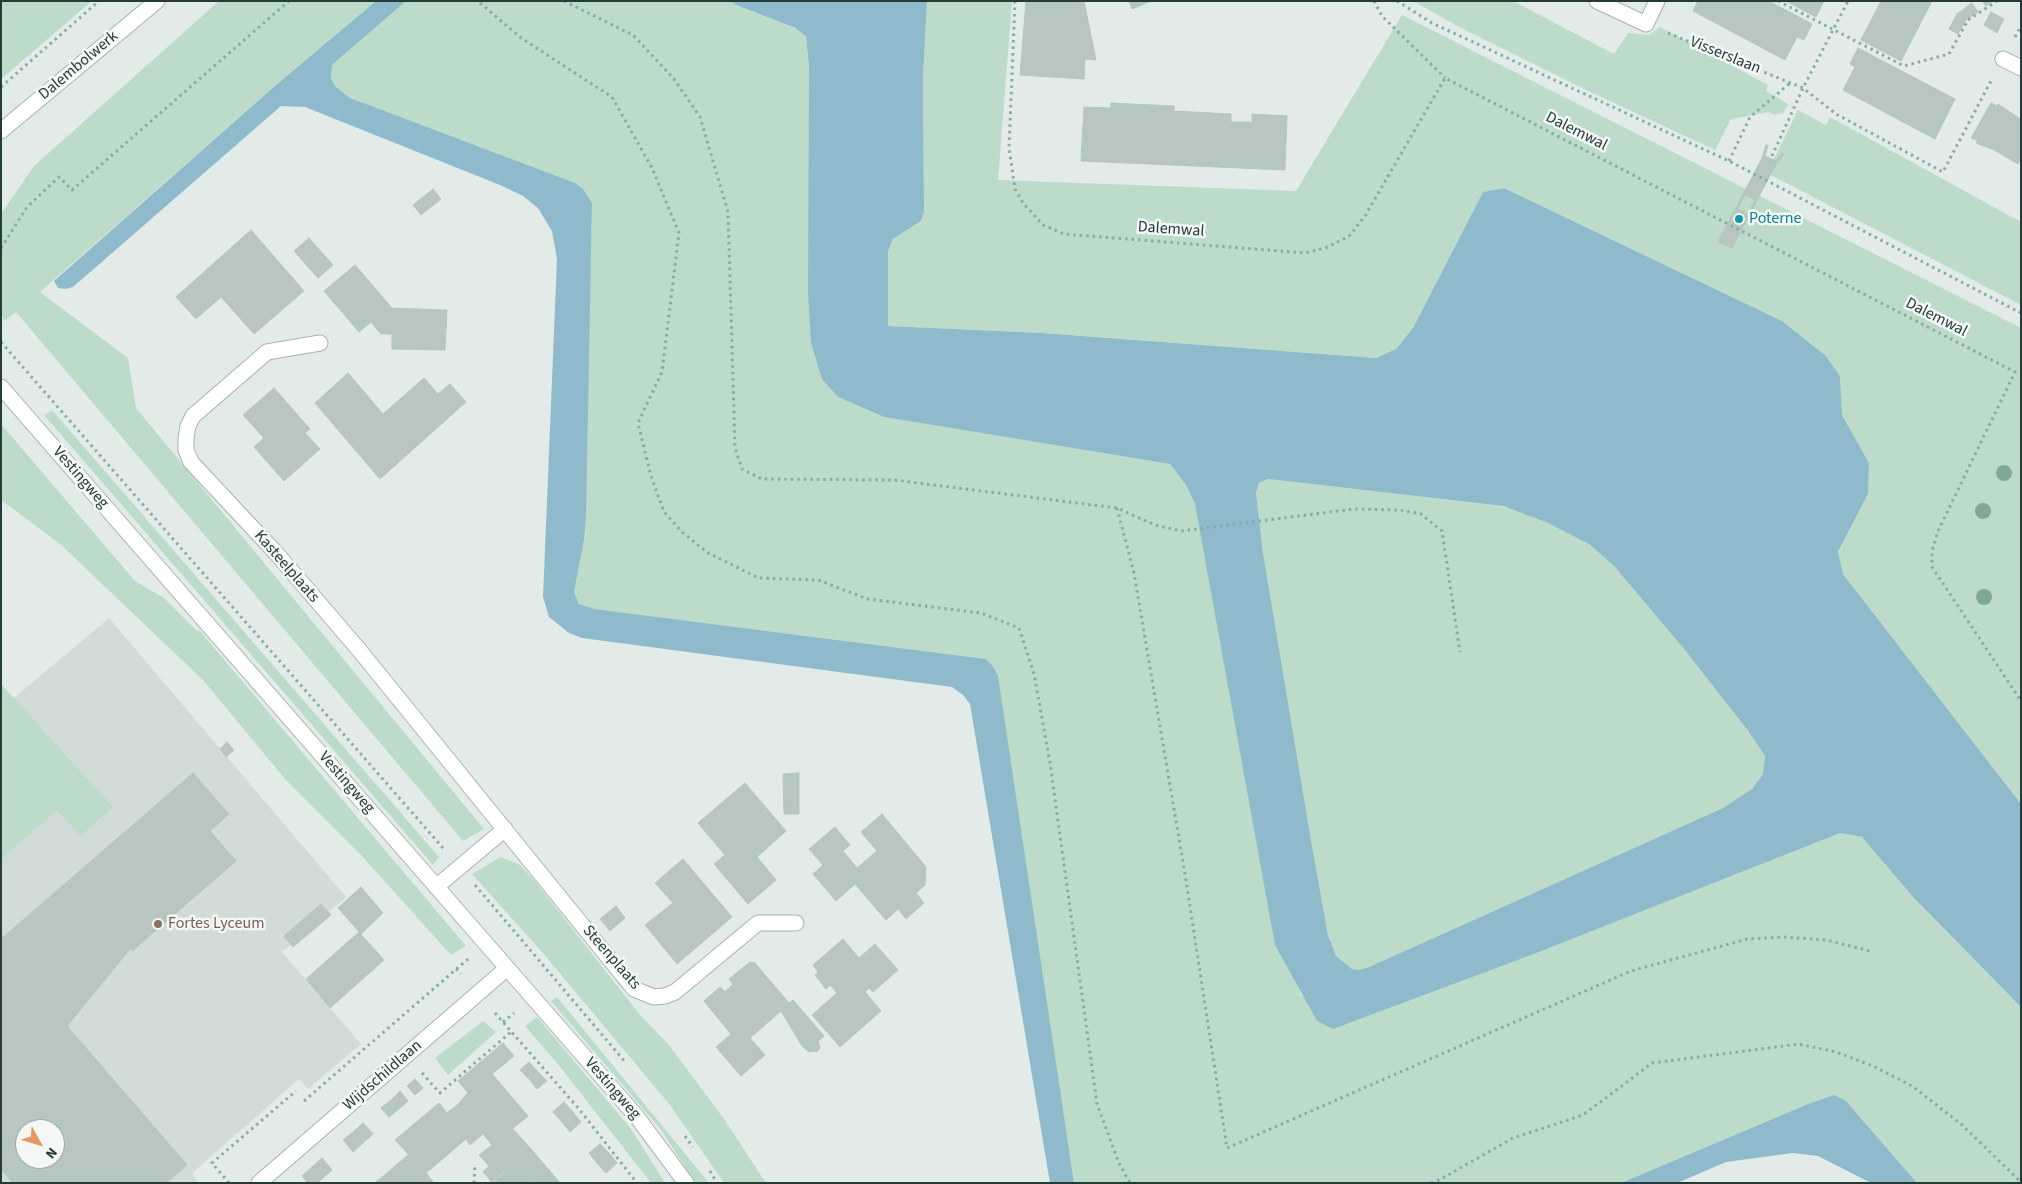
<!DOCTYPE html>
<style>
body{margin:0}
#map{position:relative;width:2022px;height:1184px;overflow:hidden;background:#e3ebe9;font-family:"Source Sans 3",sans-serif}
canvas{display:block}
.frame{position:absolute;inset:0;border:2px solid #243b38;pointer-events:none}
.north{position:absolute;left:15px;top:1119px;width:50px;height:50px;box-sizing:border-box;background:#f3f8f6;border:1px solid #a0acaa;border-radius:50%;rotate:129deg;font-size:14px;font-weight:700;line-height:20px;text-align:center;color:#243b38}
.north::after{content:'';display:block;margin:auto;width:18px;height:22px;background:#e79765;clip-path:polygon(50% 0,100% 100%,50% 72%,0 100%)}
</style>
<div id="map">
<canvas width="2022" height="1184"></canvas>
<div class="frame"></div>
<div class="north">N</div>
</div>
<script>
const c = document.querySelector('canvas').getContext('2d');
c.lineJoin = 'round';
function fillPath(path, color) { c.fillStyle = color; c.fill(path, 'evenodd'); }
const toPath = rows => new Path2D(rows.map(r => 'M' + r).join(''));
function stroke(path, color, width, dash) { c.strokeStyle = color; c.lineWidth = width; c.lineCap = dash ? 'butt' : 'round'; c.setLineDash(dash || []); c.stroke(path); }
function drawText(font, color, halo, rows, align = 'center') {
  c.font = font + ' "Source Sans 3",sans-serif'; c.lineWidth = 5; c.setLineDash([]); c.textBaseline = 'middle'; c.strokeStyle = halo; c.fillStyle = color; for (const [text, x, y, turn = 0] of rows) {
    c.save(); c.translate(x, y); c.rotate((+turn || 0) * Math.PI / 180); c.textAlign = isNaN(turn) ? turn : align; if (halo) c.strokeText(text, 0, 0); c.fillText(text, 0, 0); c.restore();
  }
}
const built = toPath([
 [109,618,346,897,282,952,361,1044,308,1089,299,1079,192,1173,198,1183,1,1183,2,708],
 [25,1129,55,1129,55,1159,25,1159]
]);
const green = toPath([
 [1,1,92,1,1,79],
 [219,1,376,1,276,85,40,292,128,358,136,408,484,829,463,841,16,312,4,321,1,313,1,214,34,166],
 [406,1,731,1,736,5,803,32,806,36,838,397,884,417,1170,464,1186,485,1195,504,1301,996,1840,833,1862,837,1913,897,2021,1007,2021,1183,1917,1183,1846,1101,1808,1104,1621,1183,1074,1183,992,665,986,659,595,609,579,604,574,592,584,540,592,203,350,98,335,86,331,78,332,65],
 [927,1,1012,1,998,180,1296,191,1402,15,2021,328,2021,804,1843,574,1838,553,1868,494,1869,463,1842,415,1840,376,1826,356,1782,321,1504,188,1483,192,1413,328,1396,349,1376,358,1042,333,887,326,888,251,893,239,921,221,924,212,923,78],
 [1413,1,1513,1,1614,54,1628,33,1649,35,1660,27,1768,85,1766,91,1788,104,1783,113,1774,115,1769,112,1731,119,1715,150,1586,90,1459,27],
 [1798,110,1826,125,1830,117,2021,222,2021,305,1767,173],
 [52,410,439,857,433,865,44,415],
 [1,424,135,581,164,598,197,631,199,630,466,946,451,955,361,855,285,779,203,680,60,544,1,500],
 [1268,479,1502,506,1546,521,1589,544,1614,566,1684,649,1749,732,1765,756,1763,774,1752,789,1723,808,1369,967,1359,970,1352,969,1336,956,1328,935,1312,846,1263,553,1256,493,1259,483],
 [1,684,113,807,81,836,57,810,1,859],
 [501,857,520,865,533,879,641,1016,669,1045,724,1119,766,1183,724,1183,670,1105,542,952,472,874],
 [557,997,709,1183,695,1183,662,1131,551,1001],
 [537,1017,631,1129,665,1183,651,1183,561,1068,525,1026],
 [483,1021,496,1032,448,1075,435,1058]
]);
const water = toPath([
 [376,1,406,1,332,65,331,78,335,86,350,98,575,183,583,189,592,203,586,515,584,540,574,592,579,604,595,609,986,659,992,665,998,676,1074,1183,1050,1183,970,704,963,695,952,687,582,638,569,633,549,617,543,597,557,259,552,231,538,208,523,196,500,185,305,107,281,106,73,287,65,289,58,288,54,281,276,85],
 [731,1,927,1,923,78,924,212,921,221,893,239,888,251,888,326,1042,333,1376,358,1396,349,1413,328,1483,192,1504,188,1782,321,1826,356,1840,376,1842,415,1869,463,1868,494,1838,552,1843,574,2021,804,2021,1007,1913,897,1862,837,1840,833,1531,955,1333,1029,1317,1021,1275,945,1195,504,1186,485,1170,464,884,417,838,397,822,379,811,343,808,291,809,68,806,36,795,28,736,5],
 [1268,479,1503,506,1546,522,1589,544,1614,566,1684,649,1749,732,1765,756,1763,774,1752,789,1723,808,1369,967,1359,970,1352,969,1336,956,1328,935,1312,846,1263,553,1256,493,1259,483],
 [1834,1095,1846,1101,1917,1183,1871,1183,1818,1156,1793,1153,1726,1162,1677,1183,1621,1183,1808,1104]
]);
const building = toPath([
 [1026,1,1084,1,1096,60,1085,59,1084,79,1020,75,1026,1],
 [1129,1,1151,1,1132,9,1129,1],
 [1698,1,1769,1,1812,24,1804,40,1797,37,1785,60,1693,11,1698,1],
 [1786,1,1824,1,1816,17,1786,1],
 [1881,1,1932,1,1901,61,1861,40,1881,1],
 [1982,1,1993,1,1986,6,1982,1],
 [1972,3,1978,12,1966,20,1957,14,1972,3],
 [1991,12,2004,19,1997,33,1984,25,1991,12],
 [1957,14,1966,20,1958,34,1949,29,1957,14],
 [1858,48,1955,99,1935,139,1843,90,1855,67,1850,64,1858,48],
 [1111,103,1174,106,1174,111,1231,114,1231,122,1252,122,1252,114,1287,116,1285,170,1081,161,1084,107,1111,108,1111,103],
 [1991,103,1997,106,1998,104,2016,116,1994,150,1976,143,1978,141,1971,138,1991,103],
 [2016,116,2021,119,2021,159,2018,164,1994,150,2016,116],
 [1766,145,1768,146,1765,156,1776,161,1782,153,1784,155,1776,164,1762,158,1766,145],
 [1762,158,1776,164,1732,248,1718,242,1762,158],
 [433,189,441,199,421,215,413,205,433,189],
 [1745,194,1755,200,1748,214,1738,209,1745,194],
 [251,230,304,291,254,334,221,297,196,319,176,297,251,230],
 [309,238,333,265,318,278,294,251,309,238],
 [355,265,392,308,447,310,445,350,392,349,392,334,381,334,371,322,359,332,324,291,355,265],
 [348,373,383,414,424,378,438,394,450,384,466,402,380,479,315,403,348,373],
 [274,388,310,429,305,433,320,449,284,481,254,447,264,438,243,415,274,388],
 [227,742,234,750,226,757,220,749,227,742],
 [193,773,229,814,210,831,236,861,132,951,130,949,67,1026,187,1165,166,1183,13,1183,1,1169,1,939,193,773],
 [25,1129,55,1129,55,1159,25,1159,25,1129],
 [799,773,799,814,784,814,783,774,799,773],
 [745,783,786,831,757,857,776,880,748,904,714,864,725,855,698,823,745,783],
 [882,814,926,867,925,885,916,893,924,903,906,919,898,909,886,920,855,884,836,901,813,874,823,865,809,849,835,827,850,845,843,851,857,868,877,851,861,832,882,814],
 [683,859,732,917,677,964,645,925,673,903,655,883,683,859],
 [361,887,383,913,361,934,338,908,361,887],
 [321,904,331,915,293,947,284,936,321,904],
 [616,906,625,918,610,931,600,919,616,906],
 [359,932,384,960,330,1008,306,979,359,932],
 [843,939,859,958,875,944,898,970,873,992,869,988,865,992,881,1011,840,1047,812,1015,837,993,830,985,826,989,815,975,818,972,813,965,843,939],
 [750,962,755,963,789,1003,793,1000,824,1036,818,1041,820,1048,818,1051,809,1052,802,1046,781,1011,750,1038,765,1055,741,1076,716,1047,731,1034,704,1001,720,987,725,992,733,984,729,979,750,962],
 [503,1043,514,1056,492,1074,528,1116,492,1145,483,1134,470,1145,466,1139,426,1173,395,1140,439,1103,447,1113,456,1106,468,1093,458,1081,503,1043],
 [529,1062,537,1071,529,1079,520,1070,529,1062],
 [537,1071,547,1081,537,1089,529,1079,537,1071],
 [415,1079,423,1088,415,1095,407,1086,415,1079],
 [400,1091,408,1101,399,1109,391,1100,400,1091],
 [391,1100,399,1109,389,1117,381,1108,391,1100],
 [564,1102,573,1112,562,1122,553,1112,564,1102],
 [573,1112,581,1122,570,1132,562,1122,573,1112],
 [363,1123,373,1134,363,1143,353,1132,363,1123],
 [513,1129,531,1149,492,1182,483,1172,489,1166,479,1155,513,1129],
 [353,1132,363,1143,353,1152,343,1140,353,1132],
 [600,1144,609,1153,597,1163,589,1153,600,1144],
 [531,1149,549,1170,533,1183,493,1183,531,1149],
 [609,1153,617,1163,606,1173,597,1163,609,1153],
 [408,1155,426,1173,434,1183,398,1183,388,1172,408,1155],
 [322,1158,332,1170,322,1179,312,1167,322,1158],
 [312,1167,322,1179,317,1183,308,1183,302,1176,312,1167],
 [549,1170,560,1183,533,1183,549,1170],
 [388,1172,398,1183,375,1183,388,1172]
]);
const path = toPath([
 [564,1,633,35,674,79,700,117,728,212,735,448,742,469,762,479,894,480,1117,508,1155,525,1181,531,1354,509,1400,510,1421,514,1442,531,1460,652],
 [1015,1,1009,148,1015,189,1023,203,1043,225,1064,234,1305,253,1328,247,1349,236,1365,216,1445,78,2015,372,1938,531,1932,551,1932,567,2021,701],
 [1374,1,1382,16,1445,78],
 [1397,1,1432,23,1729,161,2021,313],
 [1778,1,1904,66,1949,54,1968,20,1997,1],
 [480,3,521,38,612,97,652,168,679,233,662,372,638,423,651,476,664,512,682,532,708,553,759,578,818,580,868,599,981,613,1019,628,1034,674,1050,763,1097,1104,1119,1163,1130,1183],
 [1668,33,1803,88,1836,114,1943,172,1992,79],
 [2015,37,2021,26],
 [1,87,99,1],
 [1772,156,1803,88,1848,1],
 [1729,161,1750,117,1790,83],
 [1,248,27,207,59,177,72,190,289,1],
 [1,342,443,848],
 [1117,508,1134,573,1185,874,1227,1148,1631,971,1747,939,1783,937,1826,940,1870,951],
 [475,885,626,1063],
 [456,969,461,974],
 [495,1013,579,1109,637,1183],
 [503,1022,514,1013],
 [422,1073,440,1093,512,1031],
 [304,1101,468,959],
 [685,1136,693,1147],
 [710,1171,717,1183],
 [229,1183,212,1163,296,1091],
 [474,1183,475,1165],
 [1431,1183,1441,1179,1513,1138,1583,1115,1652,1063,1799,1044,1836,1052,1873,1066,1912,1086,1961,1124,2021,1182]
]);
const minor = toPath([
 [1597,1,1646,24,1657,1],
 [2003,59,2021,68],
 [1,131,157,1],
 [320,343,267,352,193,416,188,426,186,439,186,450,191,462,276,553,360,651,634,989,654,997,665,996,675,992,758,923,796,923],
 [1,387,637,1117,686,1183],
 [436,887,505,829],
 [259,1183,506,969]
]);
const trees = [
 [2004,473],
 [1983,511],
 [1984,597]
];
const markers = [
 [1739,219,5,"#0f9aa8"],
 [158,924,5,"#8d6e63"]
];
const streetNames = [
 ["Visserslaan",1725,56,22],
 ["Dalembolwerk",79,66,-40],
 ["Dalemwal",1576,132,27],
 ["Dalemwal",1171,230,4],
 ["Dalemwal",1936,318,27],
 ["Vestingweg",80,478,49],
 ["Kasteelplaats",286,567,49],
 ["Vestingweg",346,783,49],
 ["Steenplaats",611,958,49],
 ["Wijdschildlaan",383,1076,-41],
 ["Vestingweg",612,1089,49]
];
const cultureNames = [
 ["Poterne",1749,219]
];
const educationNames = [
 ["Fortes Lyceum",168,924]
];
fillPath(built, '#d1dbd8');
fillPath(green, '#bddbc9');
fillPath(water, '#8fbacc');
fillPath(building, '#b8c6c2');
stroke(building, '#b5c5c0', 1);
stroke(minor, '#a6b3b0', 17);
stroke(path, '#85ada6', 3, [2.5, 4]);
stroke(minor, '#fff', 15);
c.fillStyle = '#81a796';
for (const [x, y] of trees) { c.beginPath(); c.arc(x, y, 8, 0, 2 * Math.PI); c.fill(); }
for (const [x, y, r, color] of markers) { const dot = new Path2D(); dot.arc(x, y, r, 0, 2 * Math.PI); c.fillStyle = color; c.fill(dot); stroke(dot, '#f3f8f6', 2); }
drawText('16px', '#243b38', '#f3f8f6', streetNames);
drawText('16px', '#0d838f', '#f3f8f6', cultureNames, 'left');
drawText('16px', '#785e54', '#f3f8f6', educationNames, 'left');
</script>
